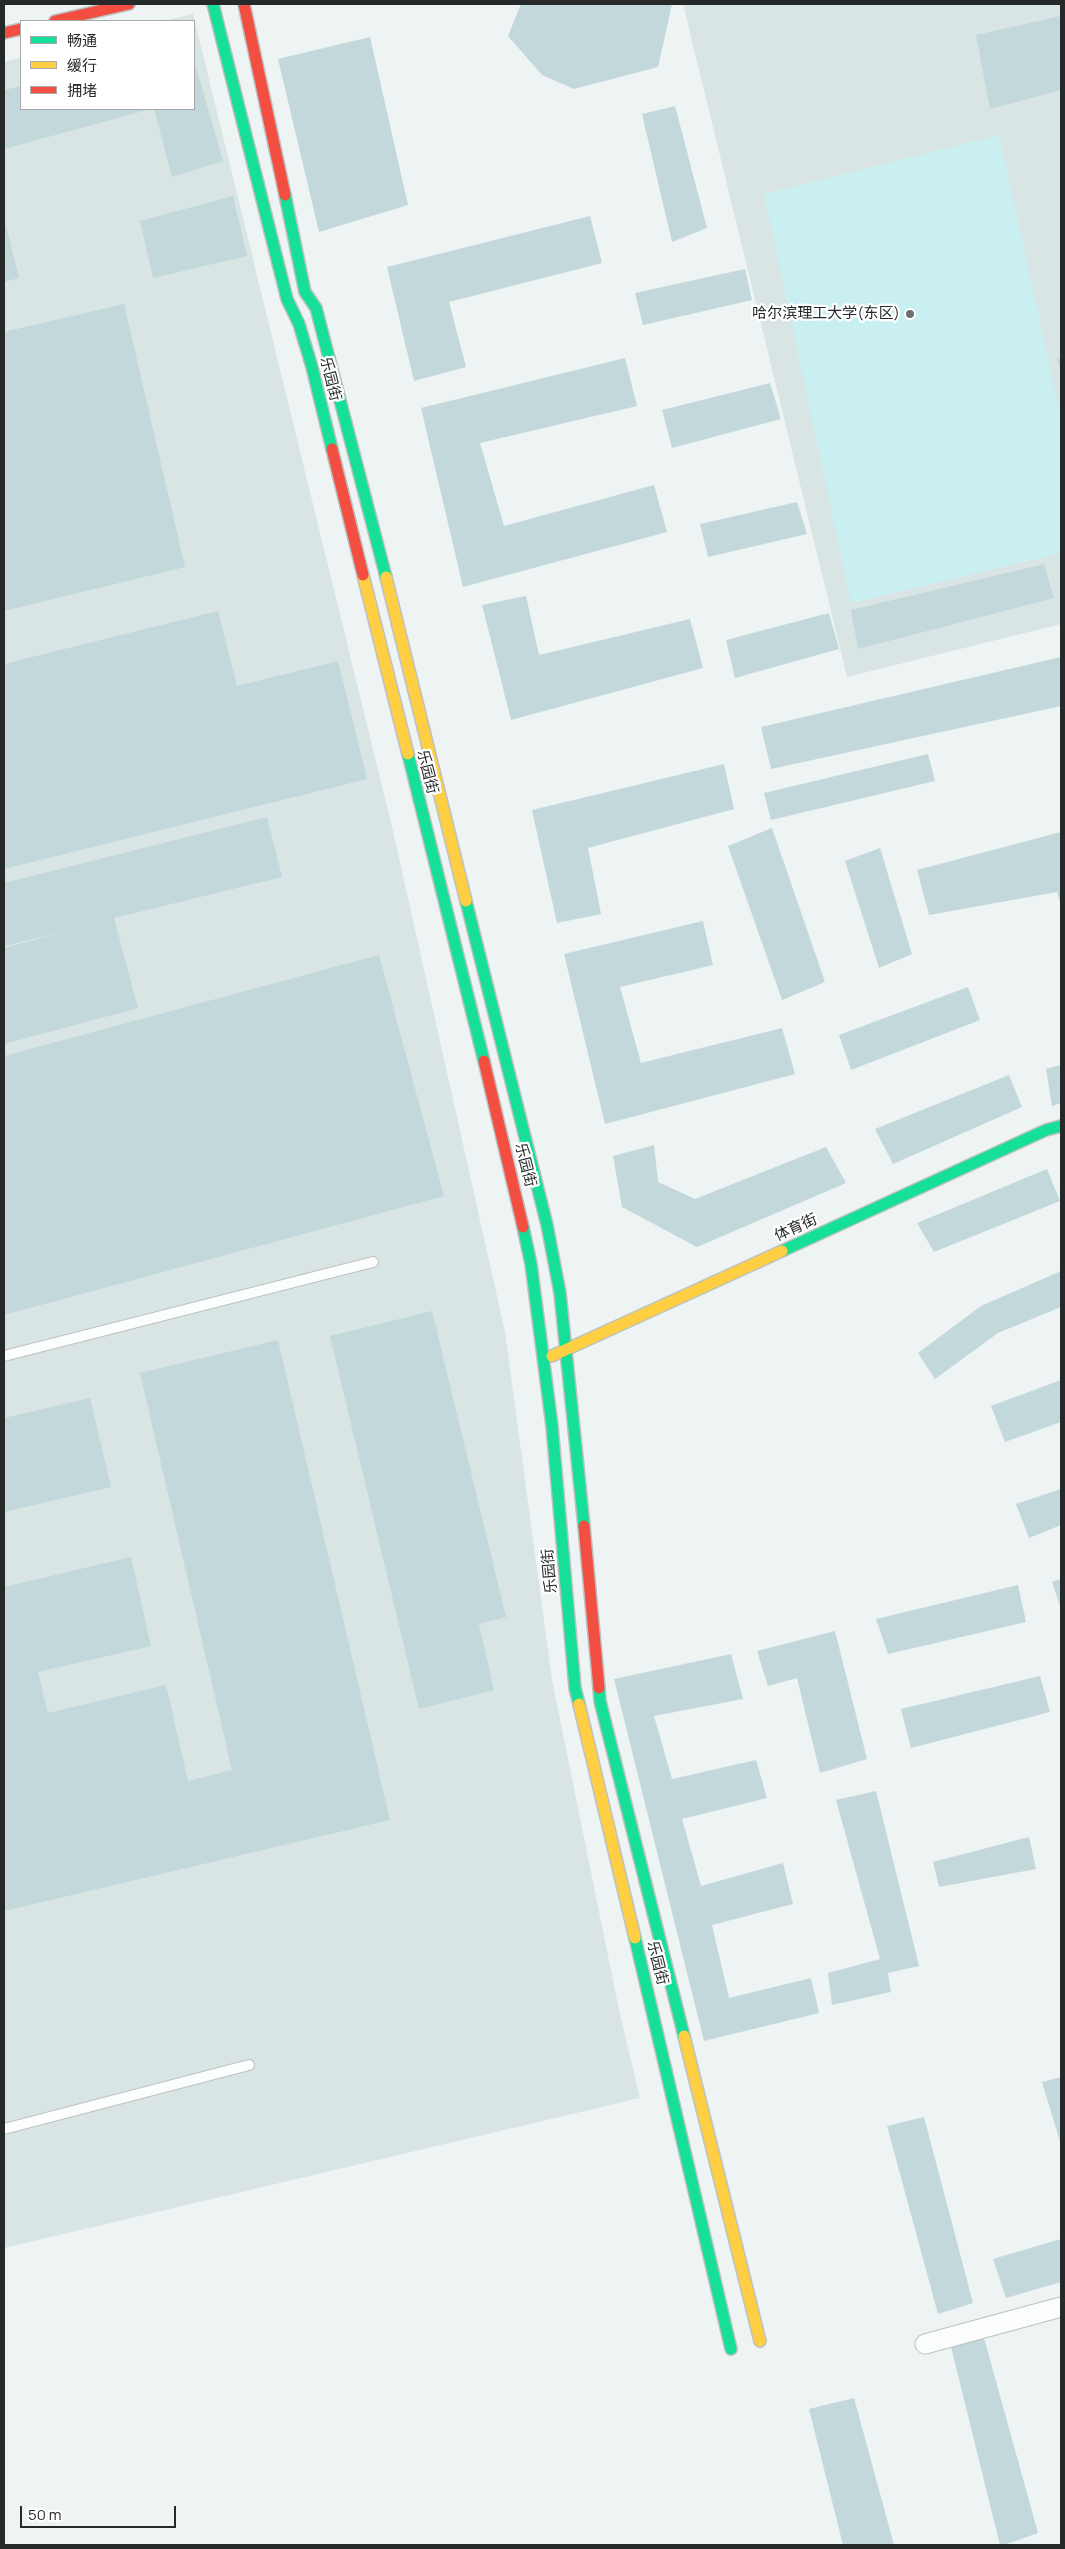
<!DOCTYPE html>
<meta charset="utf-8">
<style>
body{margin:0}
#map{position:relative;width:1065px;height:2549px;overflow:hidden;background:#eef3f3;font-family:Manrope,"Noto Sans SC",sans-serif}
canvas{display:block}
.frame{position:absolute;inset:0;border:5px solid #252929;pointer-events:none}
.legend{position:absolute;left:20px;top:20px;width:175px;height:90px;box-sizing:border-box;background:#fff;border:1px solid #a8a9a9;margin:0;padding:6px 9px;list-style:none;font-size:15px;color:#252929}
.legend li{display:flex;align-items:center;gap:10px;height:25px}
.legend b{width:25px;border:1px solid #a8a9a9}
.scale{position:absolute;left:20px;top:2506px;width:156px;height:22px;box-sizing:border-box;border:2px solid #252929;border-top:0;padding-left:6px;font-size:15px;line-height:18px;white-space:nowrap;color:#252929;-webkit-text-stroke:4px #fff;paint-order:stroke}
</style>
<div id="map">
<canvas width="1065" height="2549"></canvas>
<div class="frame"></div>
<ul class="legend">
<li><b style="height:6px;background:#16e098"></b>畅通</li>
<li><b style="height:6px;background:#ffcf43"></b>缓行</li>
<li><b style="height:6px;background:#f24e42"></b>拥堵</li>
</ul>
<div class="scale">50 m</div>
</div>
<script>
const c = document.querySelector('canvas').getContext('2d');
c.lineJoin = 'round';
function fillPath(path, color) { c.fillStyle = color; c.fill(path, 'evenodd'); }
const toPath = rows => new Path2D(rows.map(r => 'M' + r).join(''));
function stroke(path, color, width, dash) { c.strokeStyle = color; c.lineWidth = width; c.lineCap = dash ? 'butt' : 'round'; c.setLineDash(dash || []); c.stroke(path); }
function drawText(font, color, halo, rows, align = 'center') {
  c.font = font + ' Manrope,"Noto Sans SC",sans-serif'; c.lineWidth = 4.5; c.setLineDash([]); c.textBaseline = 'middle'; c.strokeStyle = halo; c.fillStyle = color; for (const [text, x, y, turn = 0] of rows) {
    c.save(); c.translate(x, y); c.rotate((+turn || 0) * Math.PI / 180); c.textAlign = isNaN(turn) ? turn : align; if (halo) c.strokeText(text, 0, 0); c.fillText(text, 0, 0); c.restore();
  }
}
const built = toPath([
 [683,4,1061,4,1061,624,847,677],
 [193,14,393,831,505,1332,552,1680,619,2010,640,2098,4,2248,4,62,21,57,21,109,194,109,194,21,163,21]
]);
const green = toPath([
 [999,135,1061,418,1061,553,851,603,764,194]
]);
const building = toPath([
 [521,4,672,4,658,67,574,89,542,75,508,36],
 [1061,16,1061,90,990,109,976,35],
 [370,37,408,205,319,232,278,59],
 [194,60,223,161,172,177,154,109,194,109],
 [21,86,21,109,151,109,4,149,4,90],
 [675,106,707,228,672,242,642,114],
 [233,196,247,256,153,278,140,221],
 [590,216,602,263,449,302,466,367,414,381,387,267],
 [4,217,19,278,4,282],
 [745,269,752,300,643,325,635,293],
 [124,304,185,567,4,611,4,332],
 [625,358,637,406,480,443,504,526,654,485,667,532,463,587,421,408],
 [1061,358,1061,373,1057,359],
 [770,383,781,419,672,448,662,410],
 [797,502,807,534,708,557,700,524],
 [1044,564,1054,598,858,649,851,610],
 [526,596,539,655,690,619,703,668,511,720,482,605],
 [218,611,237,686,338,661,367,779,4,869,4,664],
 [829,613,839,649,735,678,726,640],
 [1061,657,1061,706,771,769,761,727],
 [928,754,935,781,771,820,764,793],
 [724,764,734,809,588,848,601,914,557,923,532,810],
 [267,817,282,877,114,918,138,1008,4,1044,4,948,74,929,4,946,4,883],
 [772,828,825,982,782,1000,728,846],
 [1061,832,1061,906,1057,892,929,915,917,870],
 [880,848,912,954,879,968,845,861],
 [703,921,713,965,620,987,641,1063,782,1028,795,1074,605,1124,564,954],
 [379,955,444,1196,4,1315,4,1056],
 [968,987,980,1020,851,1070,839,1035],
 [1061,1065,1061,1103,1052,1106,1046,1069],
 [1009,1075,1022,1107,893,1164,875,1129],
 [654,1145,658,1182,695,1199,826,1147,846,1183,697,1247,622,1207,613,1156],
 [1047,1169,1060,1201,934,1252,917,1223],
 [1061,1271,1061,1307,998,1333,935,1379,918,1353,981,1306],
 [432,1311,506,1617,479,1624,494,1690,419,1709,330,1336],
 [278,1340,390,1820,4,1911,4,1587,131,1557,151,1646,38,1672,48,1713,166,1685,188,1781,232,1770,140,1373],
 [1061,1380,1061,1422,1005,1442,991,1406],
 [90,1398,111,1487,4,1512,4,1418],
 [1061,1489,1061,1525,1029,1538,1016,1504],
 [1061,1579,1061,1609,1052,1582],
 [1018,1585,1026,1622,888,1654,876,1619],
 [835,1631,867,1759,820,1773,797,1678,768,1686,757,1651],
 [731,1654,743,1699,654,1716,672,1779,756,1760,767,1798,682,1819,701,1886,783,1863,793,1904,712,1925,729,1998,811,1978,819,2013,704,2041,614,1679],
 [1040,1676,1050,1712,911,1748,901,1709],
 [876,1791,919,1966,888,1973,891,1992,832,2005,828,1973,880,1959,836,1800],
 [1029,1837,1036,1869,939,1887,933,1862],
 [1061,2077,1061,2145,1042,2082],
 [924,2117,973,2303,938,2314,887,2126],
 [1061,2239,1061,2282,1006,2298,993,2259],
 [984,2338,1038,2533,1004,2545,1000,2545,951,2347],
 [854,2398,894,2545,843,2545,809,2409]
]);
const lane = toPath([
 [4,1356,373,1262],
 [4,2129,249,2065]
]);
const street = toPath([
 [925,2344,1061,2307]
]);
const fast = toPath([
 [213,4,287,299,299,324,312,367,332,449],
 [285,195,305,292,316,308,386,577],
 [408,754,484,1061],
 [466,901,547,1225,560,1293,584,1526],
 [523,1227,531,1264,552,1426,575,1688,579,1704],
 [782,1251,1046,1130,1061,1126],
 [599,1688,600,1701,684,2036],
 [635,1938,731,2349]
]);
const slow = toPath([
 [363,575,408,754],
 [386,577,466,901],
 [552,1356,782,1251],
 [579,1704,635,1938],
 [684,2036,760,2341]
]);
const jam = toPath([
 [244,4,285,195],
 [55,21,129,4],
 [4,33,21,29],
 [332,449,363,575],
 [484,1061,523,1227],
 [584,1526,599,1688]
]);
const markers = [
 [910,314,5,"#6b7070"]
];
const poiNames = [
 ["哈尔滨理工大学(东区)",900,314]
];
const streetNames = [
 ["乐园街",330,379,76],
 ["乐园街",427,772,76],
 ["乐园街",525,1165,76],
 ["体育街",796,1228,-24],
 ["乐园街",550,1571,-95],
 ["乐园街",657,1963,76]
];
fillPath(built, '#d9e5e5');
fillPath(green, '#c9eff1');
fillPath(building, '#c2d8da');
stroke(lane, '#bdc1c1', 12);
stroke(street, '#bdc1c1', 21);
stroke(fast, '#bdc1c1', 14);
stroke(slow, '#bdc1c1', 14);
stroke(jam, '#bdc1c1', 14);
stroke(lane, '#fcfdfd', 10);
stroke(street, '#fcfdfd', 19);
stroke(fast, '#16e098', 11);
stroke(slow, '#ffcf43', 11);
stroke(jam, '#f24e42', 11);
for (const [x, y, r, color] of markers) { const dot = new Path2D(); dot.arc(x, y, r, 0, 2 * Math.PI); c.fillStyle = color; c.fill(dot); stroke(dot, '#fff', 2); }
drawText('15px', '#252929', '#fff', poiNames, 'right');
drawText('15px', '#252929', '#fff', streetNames);
</script>
